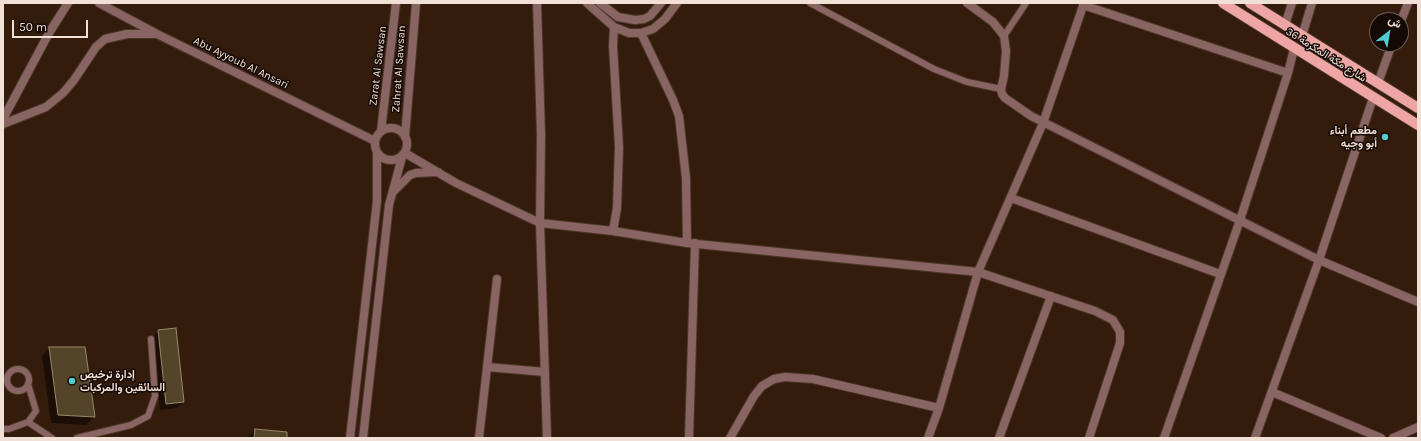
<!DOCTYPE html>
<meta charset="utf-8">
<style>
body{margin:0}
#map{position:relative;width:1421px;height:441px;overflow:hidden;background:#341c0d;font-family:Karla,Vazirmatn,sans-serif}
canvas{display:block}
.frame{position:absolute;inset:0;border:4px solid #f1e0d6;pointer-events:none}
.north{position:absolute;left:1369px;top:12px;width:40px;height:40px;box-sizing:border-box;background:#140905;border:1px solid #6c5f59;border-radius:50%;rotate:31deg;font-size:11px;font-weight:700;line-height:16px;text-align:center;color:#f1e0d6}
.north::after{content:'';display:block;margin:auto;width:14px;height:18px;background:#51ccd1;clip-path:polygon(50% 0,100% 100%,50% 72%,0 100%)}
.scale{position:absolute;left:12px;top:20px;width:76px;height:18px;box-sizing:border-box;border:2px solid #f1e0d6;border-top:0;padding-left:5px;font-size:12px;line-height:14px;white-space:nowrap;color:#f1e0d6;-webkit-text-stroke:3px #140905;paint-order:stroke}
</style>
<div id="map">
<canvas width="1421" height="441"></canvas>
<div class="frame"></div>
<div class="north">ش</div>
<div class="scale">50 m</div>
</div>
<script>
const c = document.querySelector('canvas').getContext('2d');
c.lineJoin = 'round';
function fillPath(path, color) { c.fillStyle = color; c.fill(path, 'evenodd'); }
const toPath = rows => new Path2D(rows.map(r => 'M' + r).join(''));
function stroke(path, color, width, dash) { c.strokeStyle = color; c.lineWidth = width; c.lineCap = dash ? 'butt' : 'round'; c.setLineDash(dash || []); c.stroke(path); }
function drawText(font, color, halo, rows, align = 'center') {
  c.font = font + ' Karla,Vazirmatn,sans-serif'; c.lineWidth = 3; c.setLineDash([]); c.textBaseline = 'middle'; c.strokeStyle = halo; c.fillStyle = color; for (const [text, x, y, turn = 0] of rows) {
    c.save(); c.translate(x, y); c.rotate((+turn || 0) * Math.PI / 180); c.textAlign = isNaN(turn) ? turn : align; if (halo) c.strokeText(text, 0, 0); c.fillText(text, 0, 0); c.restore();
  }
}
const shadow = toPath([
 [159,331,183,402,177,408,160,410,153,337],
 [50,348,84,348,94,417,86,425,51,423,42,356],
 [255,430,273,438,247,438]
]);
const building = toPath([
 [176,328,184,402,166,404,158,330,176,328],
 [49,347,85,347,95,417,58,415,49,347],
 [255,429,287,432,287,438,254,438,255,429]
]);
const lane = toPath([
 [810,3,934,69,967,82,1001,89],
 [1004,36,1026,3],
 '7 380a11 11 0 1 1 22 0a11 11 0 1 1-22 0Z',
 [28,422,52,438],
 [3,429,9,429,28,422,36,411,28,384],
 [77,438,131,425,148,416,155,396,151,339]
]);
const street = toPath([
 [99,3,157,34,375,141],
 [537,3,541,135,540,223,547,438],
 [587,3,614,27,629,33,641,33,653,29,665,19,677,3],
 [600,3,618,17,635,20,644,19,650,16,661,3],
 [967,3,993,22,1004,36,1006,51,1004,76,1001,89,1002,94,1005,98,1031,116,1319,260,1418,302],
 [1083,5,1288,73],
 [1401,21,1408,3],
 [1285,25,1292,3],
 [641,33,673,100,679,116,686,178,687,243],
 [1302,36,1312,3],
 [1378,83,1392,44],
 [3,119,49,33,68,3],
 [3,124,46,107,63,93,74,80,96,47,105,39,127,34,155,34],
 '375 144a16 16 0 1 1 32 0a16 16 0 1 1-32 0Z',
 [381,131,396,3],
 [405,137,416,3],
 [405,153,456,183,540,223,613,231,687,243,978,272,1095,311,1113,320,1120,332,1120,343,1089,438],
 [393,192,410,175,416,173,438,172],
 [1011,198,1220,274],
 [613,231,617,208,619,147,613,46,614,27],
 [487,367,545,372],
 [1272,392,1381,438],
 [350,438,377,201,377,152],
 [363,438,389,205,402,157],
 [479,438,497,279],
 [689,438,695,243],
 [730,438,754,396,762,386,774,379,785,377,813,379,939,408],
 [928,438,939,408,978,272,1043,123,1084,3],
 [999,438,1051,296],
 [1164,438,1240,220,1288,73,1294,49],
 [1255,438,1319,260,1373,98],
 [1393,438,1418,427]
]);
const primary = toPath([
 [1223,3,1418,125],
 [1250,3,1418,108]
]);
const markers = [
 [1385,137,4,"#51ccd1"],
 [72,381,4,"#51ccd1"]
];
const streetNames = [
 ["شارع مكة المكرمة 36",1326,55,32],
 ["Abu Ayyoub Al Ansari",241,63,26],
 ["Zarat Al Sawsan",378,66,-83],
 ["Zahrat Al Sawsan",399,69,-86]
];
const poiNames = [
 ["مطعم أبناء",1377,131],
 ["أبو وجيه",1377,144],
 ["إدارة ترخيص",80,375,"left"],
 ["السائقين والمركبات",80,388,"left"]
];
fillPath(shadow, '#0007');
fillPath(building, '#54442a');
stroke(building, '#99886b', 1);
stroke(lane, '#4e3729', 8);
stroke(street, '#4e3729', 10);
stroke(primary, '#4e3729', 12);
stroke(lane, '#886563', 6);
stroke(street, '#886563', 8);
stroke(primary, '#eea6a4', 10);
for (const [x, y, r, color] of markers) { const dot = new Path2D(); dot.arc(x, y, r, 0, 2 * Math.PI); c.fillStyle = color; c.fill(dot); stroke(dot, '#140905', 1.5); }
drawText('11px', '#f1e0d6', '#140905', streetNames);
drawText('bold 11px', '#f1e0d6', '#140905', poiNames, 'right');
</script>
